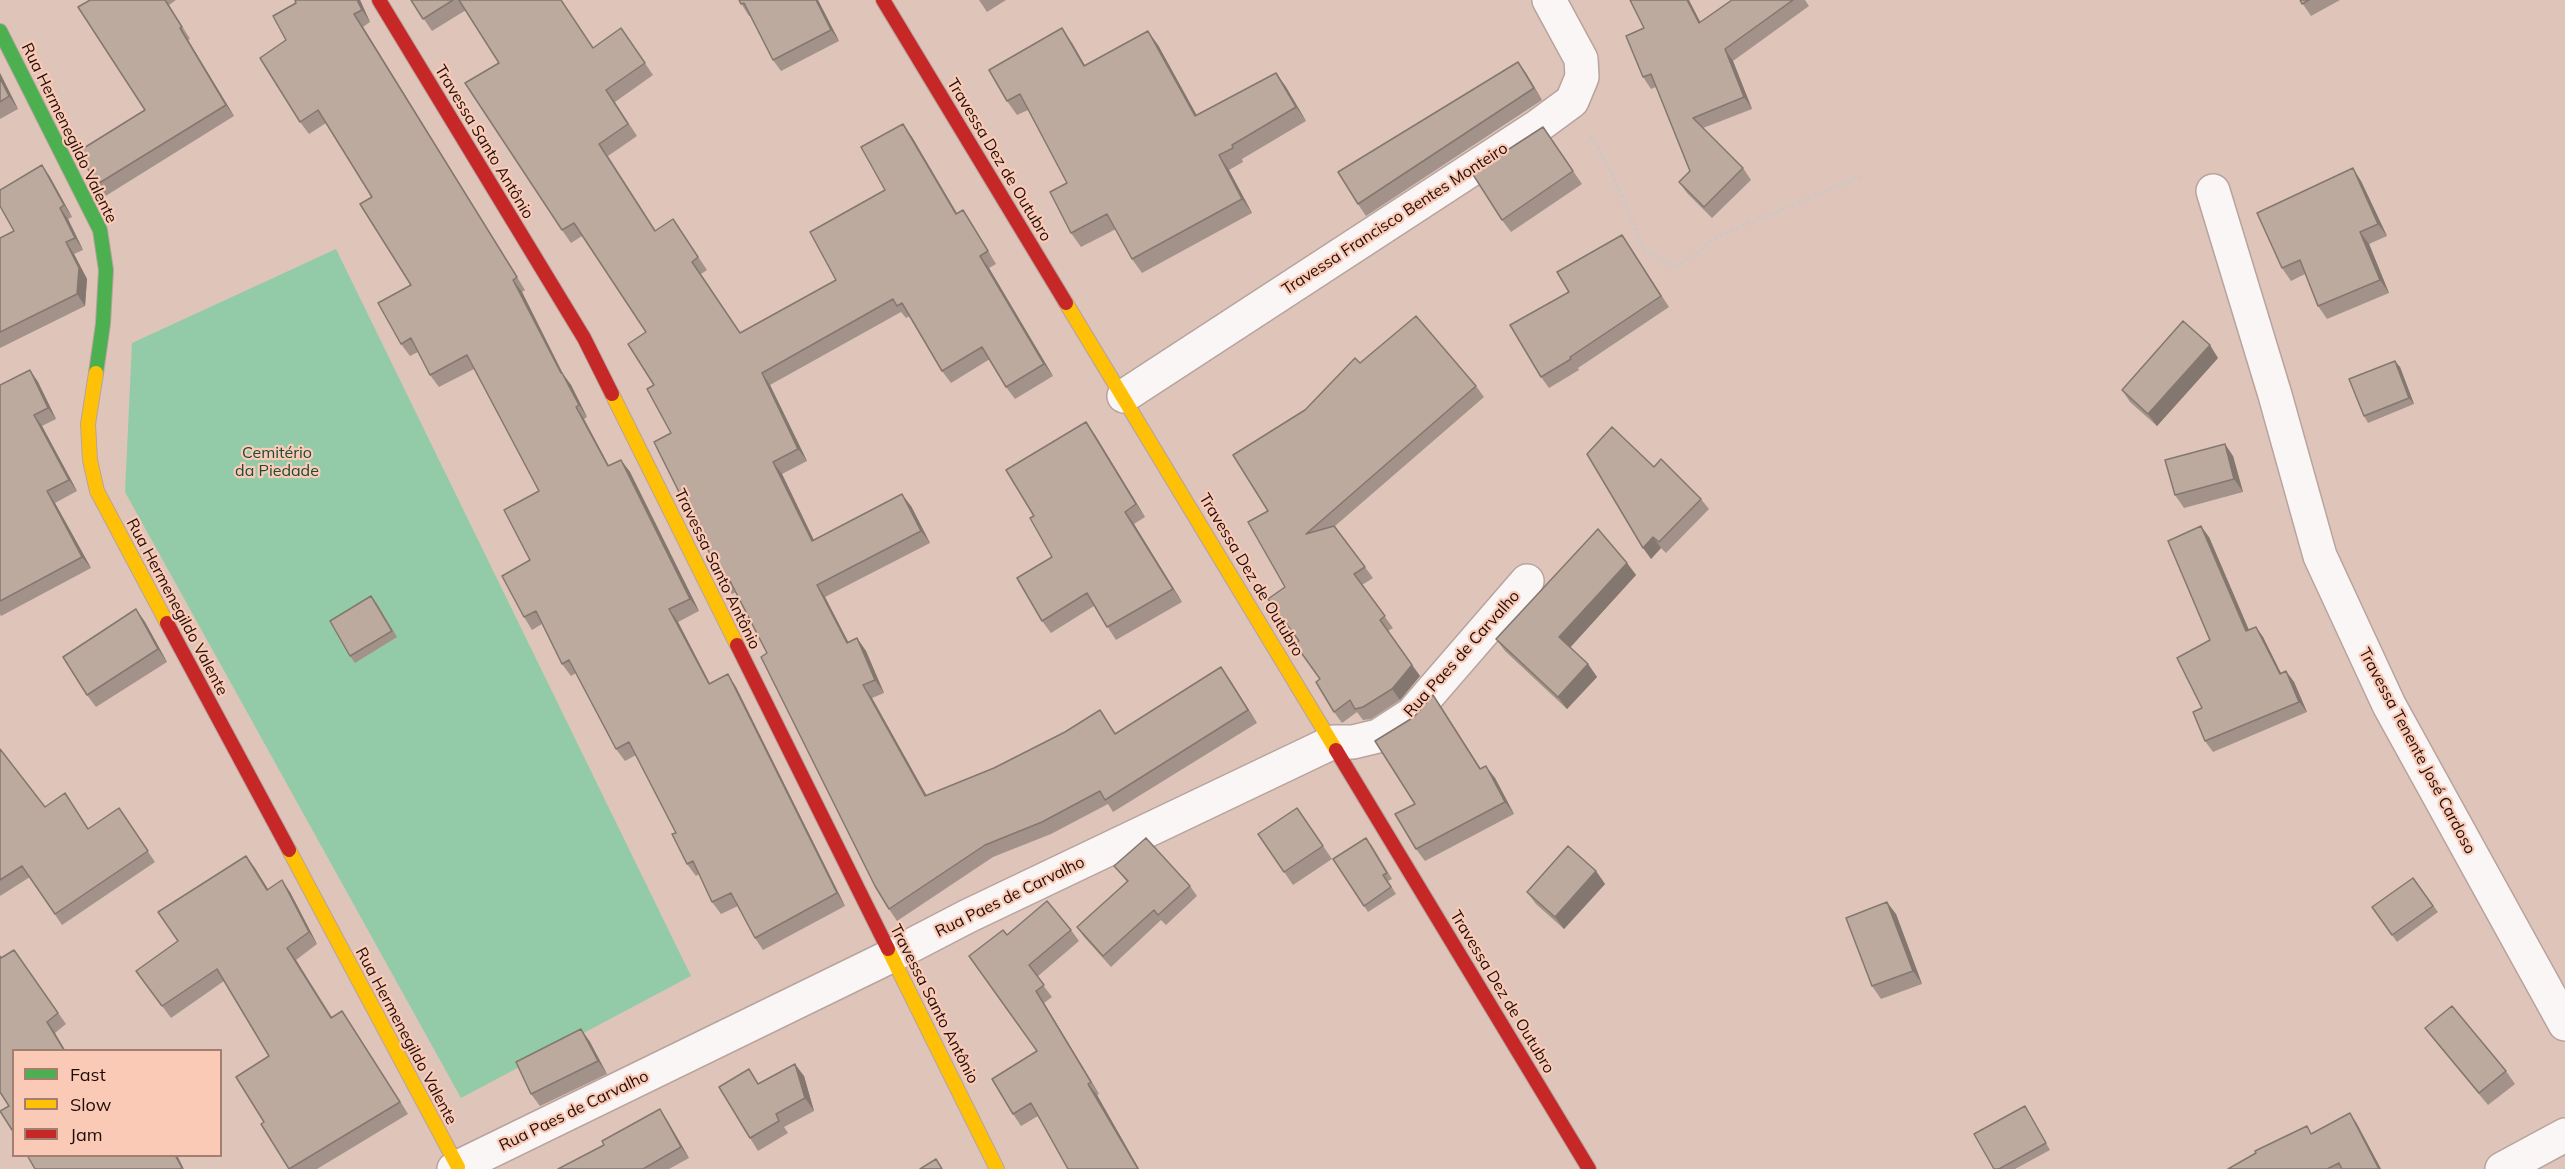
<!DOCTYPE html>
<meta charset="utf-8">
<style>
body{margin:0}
#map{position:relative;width:2565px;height:1169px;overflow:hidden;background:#dfc4ba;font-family:Mulish,sans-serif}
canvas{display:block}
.legend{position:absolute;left:12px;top:1049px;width:210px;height:108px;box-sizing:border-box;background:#fbcab7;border:2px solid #a37f71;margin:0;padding:8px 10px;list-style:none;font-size:18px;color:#1f0e08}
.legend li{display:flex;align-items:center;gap:12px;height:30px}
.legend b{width:30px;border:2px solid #a37f71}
</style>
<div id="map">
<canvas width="2565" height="1169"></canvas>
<ul class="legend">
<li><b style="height:8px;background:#4caf50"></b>Fast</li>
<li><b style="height:8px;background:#ffc107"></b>Slow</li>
<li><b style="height:8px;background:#c62828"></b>Jam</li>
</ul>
</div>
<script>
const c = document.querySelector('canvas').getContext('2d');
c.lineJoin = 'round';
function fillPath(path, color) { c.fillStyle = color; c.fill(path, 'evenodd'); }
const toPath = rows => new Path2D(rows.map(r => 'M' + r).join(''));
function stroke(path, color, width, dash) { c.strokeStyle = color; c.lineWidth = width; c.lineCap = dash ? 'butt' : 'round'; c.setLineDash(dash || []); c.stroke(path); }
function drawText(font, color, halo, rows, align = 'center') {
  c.font = font + ' Mulish,sans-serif'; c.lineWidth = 4.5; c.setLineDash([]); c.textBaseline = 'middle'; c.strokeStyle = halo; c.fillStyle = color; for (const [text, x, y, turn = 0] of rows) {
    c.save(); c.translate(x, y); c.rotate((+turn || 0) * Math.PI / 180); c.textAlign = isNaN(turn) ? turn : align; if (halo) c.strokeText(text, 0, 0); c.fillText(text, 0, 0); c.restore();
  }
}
const green = toPath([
 [336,249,691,976,461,1098,125,492,132,343]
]);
const path = toPath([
 [1591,136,1610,169,1645,251,1676,267,1717,237,1861,176]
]);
const street = toPath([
 [2213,191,2275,395,2320,556,2389,705,2565,1024],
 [1124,396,1538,126,1572,101,1582,77,1581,59,1549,0],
 [454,1169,891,956,968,916,1333,742,1353,742,1378,736,1412,714,1527,581],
 [2502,1169,2565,1135]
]);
const fast = toPath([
 [0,31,100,230,106,270,103,324,96,373]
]);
const slow = toPath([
 [1066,303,1336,750],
 [96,373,88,424,90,460,97,491,167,623],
 [612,394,737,645],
 [289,850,458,1167],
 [888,949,997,1169]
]);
const jam = toPath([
 [379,0,584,338,612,394],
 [883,0,1066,303],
 [167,623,289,850],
 [737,645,888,949],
 [1336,750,1589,1169]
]);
const wall = toPath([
 [90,0,176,0,169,5,190,39,188,40,234,116,104,197,96,185,145,110],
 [360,0,370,22,363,27,525,290,522,292,563,374,571,385,587,417,584,419,609,466,621,460,630,472,699,611,678,622,710,684,736,687,845,906,763,950,755,938,738,906,721,914,712,902,699,874,696,876,687,864,676,833,636,755,625,761,616,749,576,673,571,676,562,664,542,624,532,630,524,617,539,491,474,369,439,387,430,375,418,352,410,356,401,344,411,285,372,197,326,123,309,134,300,122,286,40,296,3],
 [411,0,561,0,593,48,621,28,653,75,615,102,637,136,608,156,656,231,673,219,707,270,701,274,740,333,836,280,885,190,912,137,957,213,971,222,996,264,989,268,1053,376,1015,399,1006,387,990,359,951,383,942,371,910,316,906,318,901,312,770,385,807,461,782,474,814,540,911,506,930,543,825,597,848,642,857,638,866,651,884,693,872,698,927,796,1108,722,1115,733,1230,680,1257,723,1113,812,1108,804,1051,834,993,857,897,921,889,909,767,653,736,592,732,594,724,582,654,385,646,332,582,236,571,243,562,230,499,63,466,10,432,31],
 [739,0,818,0,839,41,781,71,773,60,750,16,749,16],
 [979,0,1006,0,987,12],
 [1732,0,1805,0,1809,6,1733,61,1752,109,1703,128,1743,168,1751,180,1712,218,1687,193,1679,182,1690,171,1656,87,1651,89,1643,77,1644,28,1700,22],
 [2300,0,2340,0,2311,16],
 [1072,43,1085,66,1158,45,1196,115,1276,73,1286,87,1306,121,1242,159,1243,162,1229,170,1252,213,1142,273,1132,259,1116,229,1081,247,1071,233,1067,183,1028,110,1017,115,1007,101],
 [1518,62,1542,100,1366,216,1358,204],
 [0,73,18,109,0,119],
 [1543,127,1582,184,1511,232,1502,220],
 [42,165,50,177,72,217,68,219,83,250,74,254,87,279,85,306,0,348,0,238,14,231],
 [2361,181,2387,236,2369,244,2389,293,2327,319,2318,306,2305,274,2291,281,2282,268],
 [1629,245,1669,307,1578,368,1579,370,1549,388,1541,377,1569,292],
 [2218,358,2157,426,2130,402,2122,390],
 [1360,363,1476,386,1484,397,1335,526,1373,578,1362,585,1393,628,1388,631,1420,676,1400,700,1371,719,1363,720,1357,712,1342,723,1334,712,1320,679,1298,641,1268,511,1305,410],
 [2400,367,2414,404,2368,423,2364,416],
 [30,370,38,382,56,419,42,426,77,491,55,503,91,568,1,616,0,614,0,385],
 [1095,435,1145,517,1134,524,1182,602,1116,640,1094,606,1051,633,1042,621,1052,557,1034,516],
 [2233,456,2243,492,2184,508,2175,495],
 [1654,467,1701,499,1709,509,1666,553,1661,548,1651,559],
 [2209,537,2249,630,2256,627,2263,637,2281,674,2286,671,2294,682,2307,712,2213,752,2205,741,2202,708,2210,640],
 [1627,563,1636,575,1570,647,1588,664,1597,677,1567,709,1505,651,1496,639],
 [376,602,397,637,355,663,350,656],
 [136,609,145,622,167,662,96,707,87,695],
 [1442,708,1481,769,1495,778,1514,814,1425,861,1416,849,1415,804],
 [0,749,45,807,89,829,119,808,155,862,62,925,30,877,0,896],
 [1297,808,1332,859,1293,885,1258,834],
 [1371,844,1392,879,1388,881,1396,894,1368,912,1333,859],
 [246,856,268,890,290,892,317,944,296,960,332,1017,350,1023,408,1114,317,1169,289,1169,264,1122,269,1056,224,981,171,1018,136,971,178,941],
 [1114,866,1190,886,1197,896,1166,925,1161,920,1111,967,1084,937,1077,927,1127,882],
 [1596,871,1605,884,1564,929,1536,904,1527,892],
 [2413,878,2438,912,2397,942,2372,907],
 [1896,914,1922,984,1881,999,1872,986],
 [1071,930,1079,941,1037,977,1052,997,1044,1003,1099,1094,1097,1095,1139,1169,1068,1169,1038,1116,1021,1126,1013,1114,1037,1051,1007,935],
 [14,950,66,1024,55,1033,9,1106,1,958],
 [2425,1028,2506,1071,2515,1084,2488,1105,2434,1040],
 [581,1029,590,1042,607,1074,540,1106,531,1094],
 [804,1076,814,1111,784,1127,788,1133,758,1151,750,1138,759,1083],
 [2025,1106,2050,1150,2015,1169,1994,1169],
 [660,1109,667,1120,689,1158,669,1169,558,1169,604,1145],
 [2350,1113,2357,1124,2381,1169,2228,1169,2313,1133]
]);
const shadedWall = toPath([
 [357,0,360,0,370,22,362,10],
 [816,0,818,0,839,41,831,30],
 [1687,0,1689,0,1707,35,1699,23],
 [354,14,363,27,525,290,517,277],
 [180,28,188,40,234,116,226,105],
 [1062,28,1072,43,1094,81,1084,66],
 [1148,31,1158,45,1205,130,1195,116],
 [1725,49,1733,61,1752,109,1744,97],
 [1518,62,1526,73,1542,100,1534,88],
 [0,73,18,109,9,96,0,78],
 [1276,73,1286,87,1306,121,1296,107],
 [903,124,912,137,964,226,956,214],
 [1219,155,1229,170,1252,213,1242,199],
 [42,165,50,177,72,217,64,205],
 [2353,168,2361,181,2387,236,2378,224],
 [60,208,68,219,83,250,75,238],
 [2360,232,2369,244,2389,293,2380,280],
 [66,242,74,254,87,279,85,306,77,294],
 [980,256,989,268,1053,376,1044,364],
 [513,280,522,292,563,374,571,385,587,417,579,405,561,373],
 [2210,345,2218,358,2157,426,2148,414],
 [2395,361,2400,367,2414,404,2409,398],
 [30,370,38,382,56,419,48,408],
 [762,373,770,385,807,461,798,449],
 [576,407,584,419,616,479,608,466],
 [34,415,42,426,77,491,69,480],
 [1086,422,1095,435,1145,517,1136,504],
 [2225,444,2233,456,2243,492,2234,479],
 [621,460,630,472,699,611,690,599],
 [773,462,782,474,820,553,812,541],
 [47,491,55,503,91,568,82,557],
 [902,494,911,506,930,543,921,531],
 [1125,512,1134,524,1182,602,1173,589],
 [2201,526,2209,537,2254,642,2246,631],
 [1653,537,1661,548,1651,559,1643,548],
 [1627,563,1636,575,1568,650,1559,637],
 [817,585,825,597,855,655,847,643],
 [136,609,145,622,167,662,158,649],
 [669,609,678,622,717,697,709,684],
 [2256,627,2263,637,2287,685,2280,674],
 [857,638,866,651,884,693,875,680],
 [1588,664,1597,677,1567,709,1558,697],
 [1412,665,1420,676,1400,700,1392,689],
 [1221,667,1230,680,1257,723,1248,710],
 [2286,671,2294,682,2307,712,2299,702],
 [728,674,736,687,845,906,837,893],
 [863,685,872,698,934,809,925,796],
 [1433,695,1442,708,1489,782,1480,769],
 [1486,766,1495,778,1514,814,1505,802],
 [246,856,255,868,276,902,267,890],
 [1596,871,1605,884,1564,929,1555,917],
 [282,880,290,892,317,944,309,932],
 [1887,902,1896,914,1922,984,1913,971],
 [287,948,296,960,339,1030,331,1018],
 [1036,991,1044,1003,1099,1094,1091,1082],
 [342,1011,350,1023,408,1114,400,1102],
 [47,1022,55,1033,65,1050,64,1050],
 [581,1029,590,1042,607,1074,598,1061],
 [795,1064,804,1076,814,1111,805,1098],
 [1088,1084,1097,1095,1139,1169,1138,1169],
 [660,1109,667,1120,689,1158,681,1147],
 [2350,1113,2357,1124,2381,1169,2379,1169],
 [175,1155,177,1155,184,1169,183,1169]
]);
const building = toPath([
 [90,0,165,0,182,27,180,28,226,105,96,185,79,151,145,110,78,7,90,0],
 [295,0,357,0,362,10,354,14,517,277,513,280,561,373,562,373,579,405,576,407,608,466,621,460,690,599,669,609,709,684,728,674,837,893,755,938,731,893,712,902,693,861,687,864,672,834,676,833,629,742,616,749,569,660,562,664,536,611,524,617,502,576,530,560,504,510,539,491,467,355,430,375,411,338,401,344,378,303,411,285,360,204,372,197,318,110,300,122,260,58,286,40,273,16,296,3,295,0],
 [411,0,453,0,423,19,411,0],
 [459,0,561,0,593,48,621,28,645,63,606,90,628,124,599,144,655,231,673,219,698,257,692,262,740,333,836,280,810,232,885,190,861,147,903,124,956,214,963,210,988,251,980,256,1044,364,1006,387,982,347,942,371,902,303,897,306,893,299,762,373,798,449,773,462,812,541,902,494,921,531,817,585,847,643,857,638,875,680,863,685,925,796,994,768,1065,732,1100,710,1115,734,1221,667,1248,710,1105,800,1100,791,1042,822,985,845,889,909,875,886,761,657,767,653,729,579,724,582,654,442,671,433,647,389,654,385,628,344,646,332,574,223,562,230,465,83,499,63,459,0],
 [739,0,816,0,831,30,773,60,744,3,741,4,739,0],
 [1630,0,1687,0,1699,23,1732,0,1793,0,1725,49,1744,97,1693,118,1743,168,1704,207,1679,182,1690,171,1651,74,1643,77,1626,36,1644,28,1630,0],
 [2300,0,2309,0,2302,4,2300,0],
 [1062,28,1084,66,1148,31,1195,116,1276,73,1296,107,1232,145,1233,148,1219,155,1242,199,1132,259,1107,214,1071,233,1050,192,1067,183,1020,94,1007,101,989,70,1062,28],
 [1518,62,1534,88,1358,204,1338,172,1518,62],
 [0,78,9,96,0,102,0,78],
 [1543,127,1573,171,1502,220,1472,173,1543,127],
 [42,165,64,205,60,208,75,238,66,242,79,268,77,294,0,332,0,238,14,231,0,206,0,190,42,165],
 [2353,168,2378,224,2360,232,2380,280,2318,306,2300,260,2282,268,2257,213,2353,168],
 [1622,235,1661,296,1570,357,1571,359,1541,377,1510,325,1569,292,1557,272,1622,235],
 [1416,316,1476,386,1306,534,1334,526,1365,567,1354,574,1385,616,1380,620,1412,665,1392,689,1363,707,1355,709,1350,700,1334,712,1316,682,1320,679,1295,644,1299,641,1268,599,1285,587,1248,522,1268,511,1233,455,1305,410,1355,358,1360,363,1416,316],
 [2183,321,2210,345,2148,414,2122,390,2183,321],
 [2395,361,2409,398,2364,416,2349,379,2395,361],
 [30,370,48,408,34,415,69,480,47,491,82,557,0,601,0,385,30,370],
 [1086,422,1136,504,1125,512,1173,589,1107,627,1087,593,1042,621,1017,578,1052,557,1030,518,1034,516,1006,470,1086,422],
 [1612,427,1654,467,1661,459,1701,499,1659,542,1653,537,1643,548,1587,454,1612,427],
 [2225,444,2234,479,2175,495,2165,460,2225,444],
 [2201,526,2246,631,2256,627,2280,674,2286,671,2299,702,2205,741,2193,712,2202,708,2177,658,2210,640,2168,541,2201,526],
 [1598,529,1627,563,1559,637,1588,664,1558,697,1496,639,1598,529],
 [371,596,392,631,350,656,330,621,371,596],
 [136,609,158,649,87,695,63,657,136,609],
 [1433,695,1480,769,1486,766,1505,802,1416,849,1395,814,1415,804,1375,741,1414,717,1433,695],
 [0,749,45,807,65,793,88,829,119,808,148,851,55,914,22,866,0,880,0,749],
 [1297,808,1323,846,1284,872,1258,834,1297,808],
 [1146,838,1190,886,1158,915,1154,910,1103,956,1077,927,1128,881,1114,866,1146,838],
 [1366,838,1387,873,1383,875,1391,887,1364,906,1333,859,1366,838],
 [1568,846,1596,871,1555,917,1527,892,1568,846],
 [246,856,267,890,282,880,309,932,287,948,331,1018,342,1011,400,1102,289,1169,261,1124,264,1122,236,1077,269,1056,217,969,162,1006,136,971,178,941,158,912,246,856],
 [2413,878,2433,906,2392,935,2372,907,2413,878],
 [1047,901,1071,930,1029,965,1044,985,1036,991,1091,1082,1088,1084,1138,1169,1068,1169,1031,1103,1013,1114,992,1079,1037,1051,969,956,1003,930,1007,935,1047,901],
 [1887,902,1913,971,1872,986,1846,918,1887,902],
 [14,950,58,1013,47,1022,64,1050,14,1050,14,1133,0,1111,9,1106,0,1092,0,956,1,958,14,950],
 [2452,1006,2506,1071,2479,1093,2425,1028,2452,1006],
 [581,1029,598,1061,531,1094,516,1062,581,1029],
 [795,1064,805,1098,776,1114,779,1121,750,1138,719,1087,749,1069,758,1084,795,1064],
 [2025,1106,2046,1143,1999,1169,1994,1169,1974,1134,2025,1106],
 [660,1109,681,1147,643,1169,558,1169,604,1145,602,1141,660,1109],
 [2350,1113,2379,1169,2342,1169,2339,1163,2327,1169,2228,1169,2256,1153,2255,1151,2307,1126,2311,1134,2350,1113],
 [27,1155,175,1155,182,1168,180,1169,35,1169,27,1155],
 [936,1159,942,1169,920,1169,936,1159]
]);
const streetNames = [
 ["Rua Hermenegildo Valente",69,133,64],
 ["Travessa Santo Antônio",484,142,59],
 ["Travessa Dez de Outubro",999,160,59],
 ["Travessa Francisco Bentes Monteiro",1395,219,-33],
 ["Travessa Santo Antônio",717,569,64],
 ["Travessa Dez de Outubro",1251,575,59],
 ["Rua Hermenegildo Valente",177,607,62],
 ["Rua Paes de Carvalho",1462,654,-48],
 ["Travessa Tenente José Cardoso",2417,751,62],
 ["Rua Paes de Carvalho",1010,897,-26],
 ["Travessa Dez de Outubro",1502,992,59],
 ["Travessa Santo Antônio",934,1004,63],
 ["Rua Hermenegildo Valente",406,1036,62],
 ["Rua Paes de Carvalho",574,1111,-26]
];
const parkNames = [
 ["Cemitério",277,453],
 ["da Piedade",277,471]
];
fillPath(green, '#93cba8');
stroke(street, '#b8a39d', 36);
stroke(fast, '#b8a39d', 16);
stroke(slow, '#b8a39d', 16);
stroke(jam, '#b8a39d', 16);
stroke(path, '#cfc7c3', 4, [3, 3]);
stroke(street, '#faf6f5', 33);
stroke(fast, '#4caf50', 14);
stroke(slow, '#ffc107', 14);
stroke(jam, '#c62828', 14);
fillPath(wall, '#a29289');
fillPath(shadedWall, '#84776f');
fillPath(building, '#bcaa9f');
stroke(building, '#84776f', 1.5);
drawText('16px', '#1f0e08', '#fbcab7', streetNames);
drawText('16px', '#174c36', '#fbcab7', parkNames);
</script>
